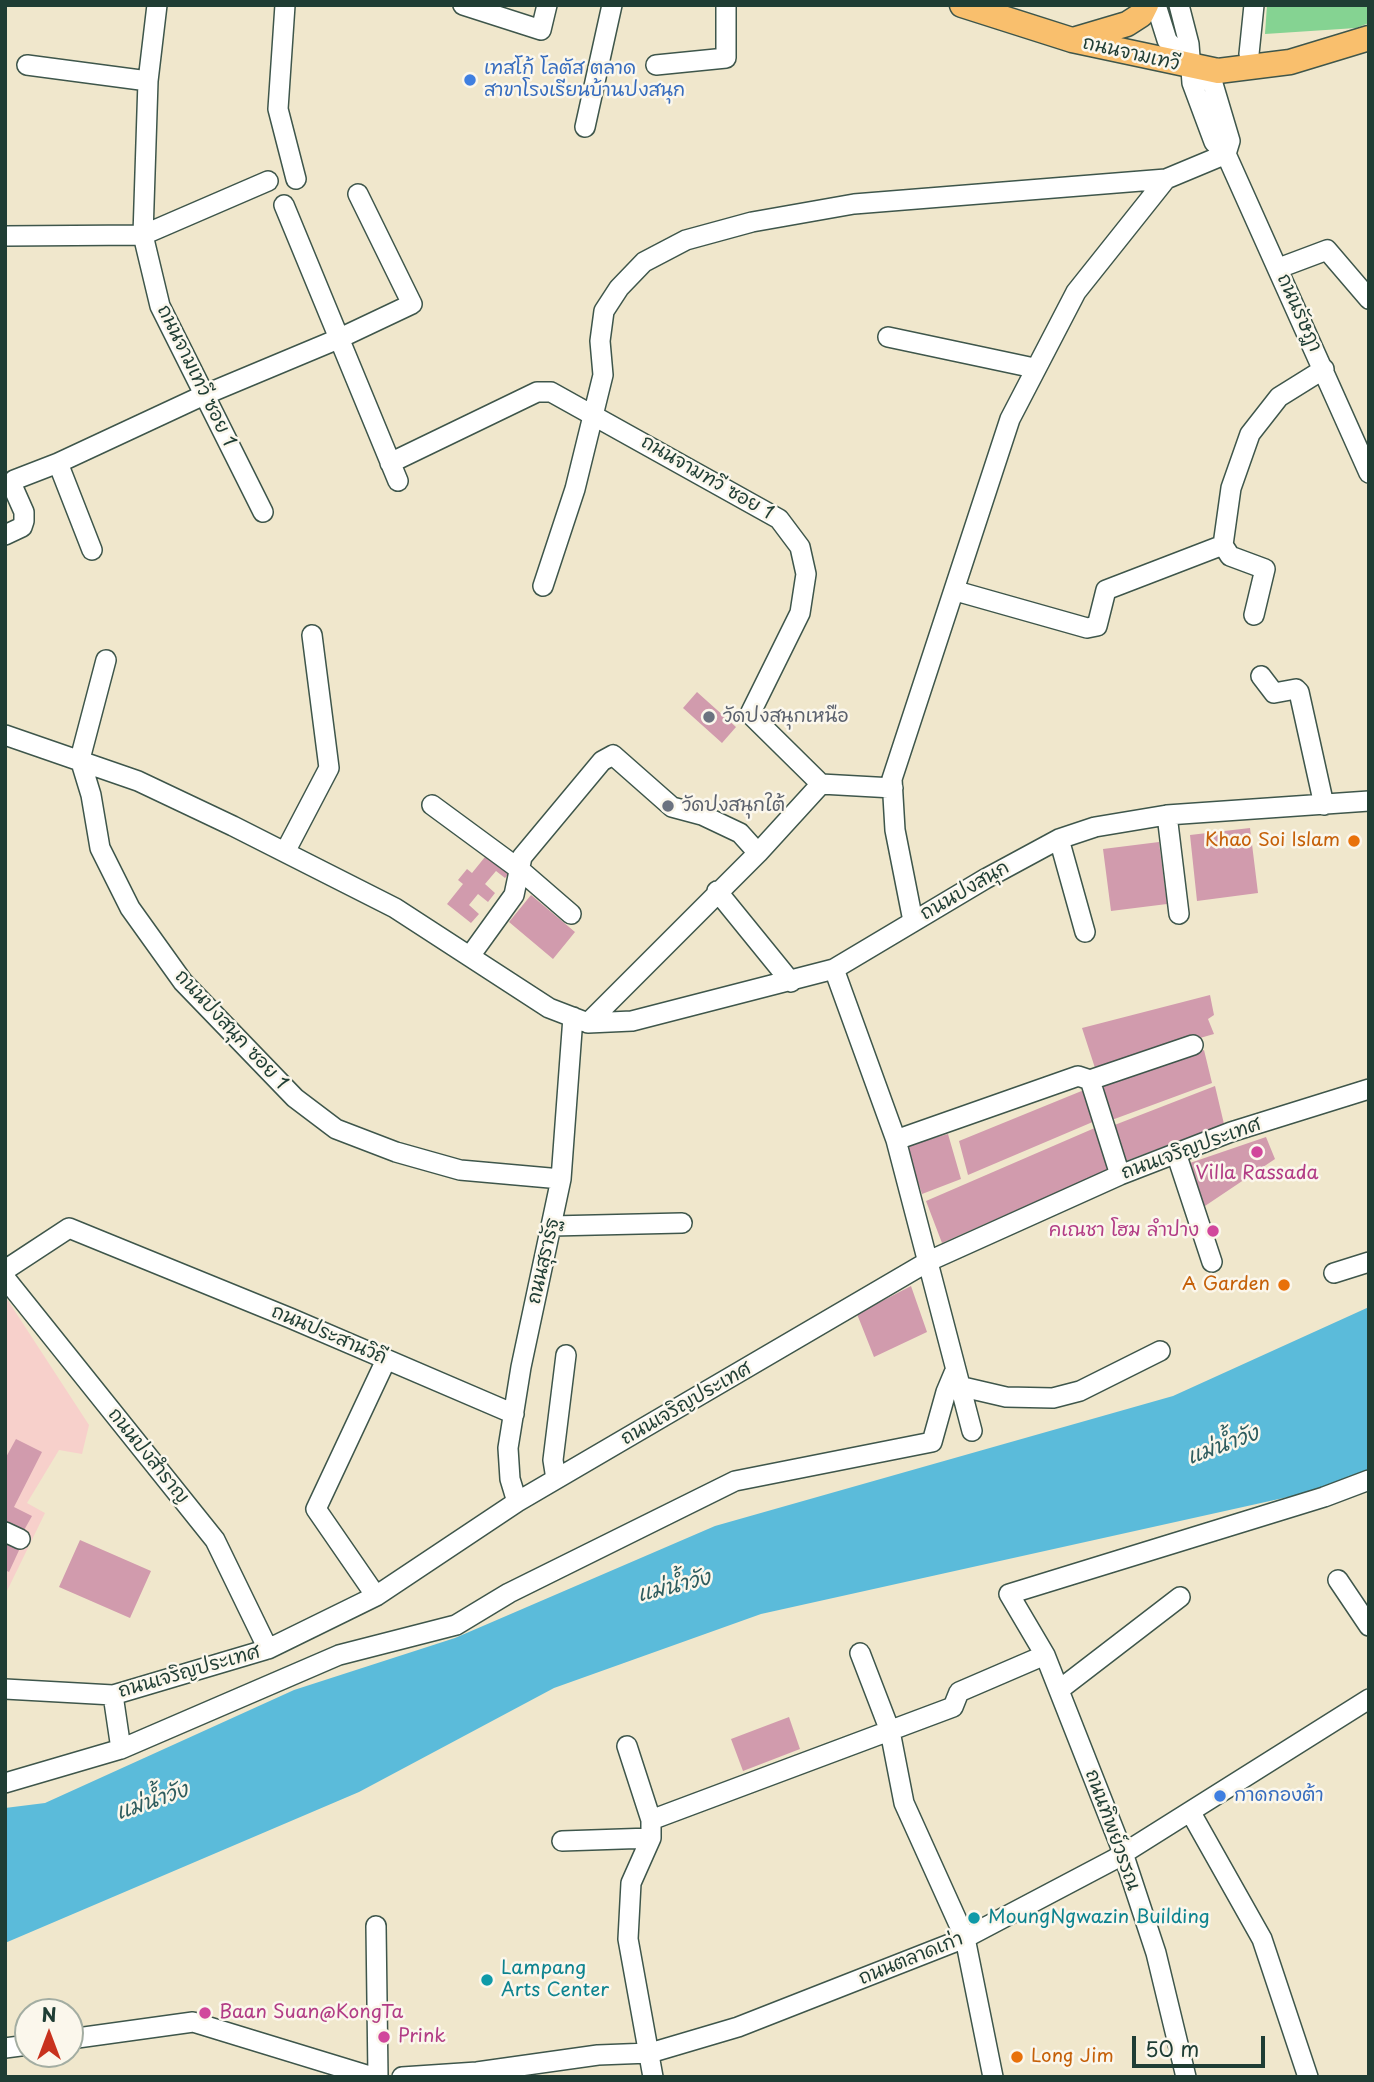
<!DOCTYPE html>
<meta charset="utf-8">
<style>
body{margin:0}
#map{position:relative;width:1374px;height:2082px;overflow:hidden;background:#f0e7cc;font-family:"Playpen Sans",sans-serif}
canvas{display:block}
.frame{position:absolute;inset:0;border:7px solid #1f3d34;pointer-events:none}
.north{position:absolute;left:14px;top:1998px;width:70px;height:70px;box-sizing:border-box;background:#fbf7ec;border:2px solid #a3ada2;border-radius:50%;rotate:0deg;font-size:19px;font-weight:700;line-height:28px;text-align:center;color:#1f3d34}
.north::after{content:'';display:block;margin:auto;width:24px;height:32px;background:#c8321e;clip-path:polygon(50% 0,100% 100%,50% 72%,0 100%)}
.scale{position:absolute;left:1132px;top:2036px;width:133px;height:32px;box-sizing:border-box;border:4px solid #1f3d34;border-top:0;padding-left:9px;font-size:21px;line-height:24px;white-space:nowrap;color:#1f3d34;-webkit-text-stroke:5px #fbf7ec;paint-order:stroke}
</style>
<div id="map">
<canvas width="1374" height="2082"></canvas>
<div class="frame"></div>
<div class="north">N</div>
<div class="scale">50 m</div>
</div>
<script>
const c = document.querySelector('canvas').getContext('2d');
c.lineJoin = 'round';
function fillPath(path, color) { c.fillStyle = color; c.fill(path, 'evenodd'); }
const toPath = rows => new Path2D(rows.map(r => 'M' + r).join(''));
function stroke(path, color, width, dash) { c.strokeStyle = color; c.lineWidth = width; c.lineCap = dash ? 'butt' : 'round'; c.setLineDash(dash || []); c.stroke(path); }
function drawText(font, color, halo, rows, align = 'center') {
  c.font = font + ' "Playpen Sans","Playpen Sans Thai",sans-serif'; c.lineWidth = 5; c.setLineDash([]); c.textBaseline = 'middle'; c.strokeStyle = halo; c.fillStyle = color; for (const [text, x, y, turn = 0] of rows) {
    c.save(); c.translate(x, y); c.rotate((+turn || 0) * Math.PI / 180); c.textAlign = isNaN(turn) ? turn : align; if (halo) c.strokeText(text, 0, 0); c.fillText(text, 0, 0); c.restore();
  }
}
const built = toPath([
 [5,1296,89,1425,82,1454,59,1450,27,1503,45,1513,5,1595]
]);
const green = toPath([
 [1267,5,1369,5,1369,23,1356,28,1265,34]
]);
const water = toPath([
 [1369,1307,1369,1475,1342,1485,761,1614,554,1688,359,1792,5,1943,5,1808,45,1803,294,1690,455,1638,715,1526,1173,1396]
]);
const building = toPath([
 [697,692,736,727,722,743,683,708],
 [1250,828,1258,893,1197,901,1190,835],
 [1159,842,1167,904,1111,911,1103,849],
 [489,852,512,870,505,878,496,871,485,884,495,893,488,902,478,894,469,905,479,914,471,923,447,904,463,884,458,880,467,869,472,873],
 [531,895,575,932,553,959,509,922],
 [1210,995,1214,1015,1208,1019,1214,1034,1095,1068,1082,1028],
 [1204,1050,1212,1083,1109,1121,1101,1086],
 [1215,1086,1224,1124,1123,1162,1112,1126],
 [1084,1090,1095,1121,968,1175,959,1141],
 [1097,1127,1109,1169,942,1243,926,1201],
 [948,1134,961,1179,922,1194,906,1146],
 [1266,1137,1275,1159,1202,1208,1187,1164],
 [911,1286,927,1332,874,1357,857,1314],
 [16,1439,42,1452,14,1507,32,1516,23,1532,5,1523,5,1459],
 [5,1539,21,1546,9,1572,5,1570],
 [80,1540,151,1571,130,1618,59,1587],
 [789,1717,800,1749,743,1771,731,1739]
]);
const minor = toPath([
 [157,5,148,81,143,235,160,306,263,512],
 [285,5,278,109,296,179],
 [463,5,541,30,547,5],
 [1156,5,1167,40,1189,67,1213,84,1230,141,1226,154],
 [1179,5,1189,44,1192,83,1214,142,1226,154,1369,473],
 [1249,54,1254,5],
 [27,65,148,81],
 [656,65,726,58,726,5],
 [585,127,612,5],
 [284,205,398,481],
 [5,236,143,235,268,181],
 [1279,268,1327,250,1369,299],
 [888,337,1034,368],
 [390,463,537,392,551,392,779,519,800,547,806,574,800,613,750,714,821,784],
 [5,535,22,527,24,521,24,512,12,485,14,480,58,463],
 [1223,545,1230,556,1265,569,1254,615],
 [92,550,58,463,204,395,338,339,412,304,358,194],
 [543,586,575,489,603,375,600,341,604,311,619,288,644,262,686,240,752,222,854,204,1166,179,1226,154],
 [956,591,1087,628,1097,626,1106,590,1223,545,1231,488,1250,434,1279,397,1324,369],
 [106,660,80,759,91,795,100,848,130,908,183,982,295,1098,336,1129,396,1152,460,1170,561,1179],
 [1261,676,1274,693,1296,689,1299,692,1324,805],
 [5,735,138,781,233,826,395,908,549,1008,588,1023,632,1021,834,969,985,879,1059,839,1095,827,1167,815,1369,801],
 [821,784,893,788],
 [432,805,519,869,571,914],
 [1167,815,1179,914],
 [1059,839,1085,932],
 [285,852,329,768,312,635],
 [717,891,791,982],
 [913,921,895,830,892,779,1010,419,1076,292,1166,179],
 [470,956,514,895,522,857,602,761,613,755,672,807,702,815,740,833,758,853],
 [834,969,896,1140,972,1431],
 [588,1023,758,853,821,784],
 [1090,1080,1120,1175],
 [896,1140,1078,1076,1090,1080,1193,1045],
 [1176,1153,1212,1262],
 [552,1226,682,1223],
 [5,1270,69,1228,290,1318,514,1414],
 [1334,1273,1369,1262],
 [5,1278,215,1540,268,1649],
 [963,1387,1006,1397,1053,1398,1080,1391,1160,1351],
 [556,1479,553,1460,566,1355],
 [517,1502,510,1479,508,1448,521,1367,561,1179,573,1017],
 [5,1532,20,1539],
 [1338,1580,1369,1626],
 [376,1596,316,1509,386,1360],
 [860,1653,890,1731,904,1803,965,1938,993,2077],
 [5,1689,113,1695,268,1649,376,1596,517,1502,929,1261,1120,1175,1231,1132,1369,1089],
 [1059,1690,1180,1597],
 [113,1695,121,1749,339,1655,456,1625,509,1593,735,1481,932,1442,946,1392,954,1373],
 [627,1746,651,1820,651,1838,631,1883,628,1939,653,2077],
 [5,1783,121,1749],
 [1191,1813,1262,1939,1308,2077],
 [651,1820,953,1707,959,1692,1045,1655],
 [562,1841,651,1838],
 [376,1926,378,2077],
 [70,2039,193,2022,373,2077],
 [5,2048,28,2045],
 [402,2077,477,2072,598,2055,650,2053,738,2027,965,1938,1113,1860,1369,1699],
 [1186,2077,1156,1953,1123,1853,1045,1655,1009,1594,1324,1497,1369,1480]
]);
const major = toPath([
 [962,5,1072,40,1218,71,1290,62,1369,38],
 [1073,40,1127,24,1141,15,1146,5]
]);
const markers = [
 [470,80,7,"#3f7fe0"],
 [709,717,7,"#6b7280"],
 [668,806,7,"#6b7280"],
 [1354,841,7,"#e8710a"],
 [1257,1152,7,"#d1479c"],
 [1213,1231,7,"#d1479c"],
 [1284,1285,7,"#e8710a"],
 [1220,1796,7,"#3f7fe0"],
 [974,1918,7,"#0f9aa8"],
 [487,1980,7,"#0f9aa8"],
 [205,2013,7,"#d1479c"],
 [384,2037,7,"#d1479c"],
 [1017,2057,7,"#e8710a"]
];
const streetNames = [
 ["ถนนจามเทวี",1131,54,13],
 ["ถนนรัษฎา",1299,313,66],
 ["ถนนจามเทวี ซอย 1",196,376,64],
 ["ถนนจามทวี ซอย 1",707,478,30],
 ["ถนนปงสนุก",965,891,-30],
 ["ถนนปงสนุก ซอย 1",231,1030,47],
 ["ถนนเจริญประเทศ",1191,1149,-20],
 ["ถนนสุรารัฐ",544,1261,-77],
 ["ถนนประสานวิถี",329,1335,23],
 ["ถนนเจริญประเทศ",686,1404,-30],
 ["ถนนปงสำราญ",148,1456,51],
 ["ถนนเจริญประเทศ",189,1672,-16],
 ["ถนนทิพย์วรรณ",1112,1830,70],
 ["ถนนตลาดเก่า",911,1959,-22]
];
const shopNames = [
 ["เทสโก้ โลตัส ตลาด",484,69],
 ["สาขาโรงเรียนบ้านปงสนุก",484,91],
 ["กาดกองต้า",1234,1796]
];
const worshipNames = [
 ["วัดปงสนุกเหนือ",723,717],
 ["วัดปงสนุกใต้",682,806]
];
const foodNames = [
 ["Khao Soi Islam",1340,841],
 ["A Garden",1270,1285],
 ["Long Jim",1031,2057,"left"]
];
const hotelNames = [
 ["Villa Rassada",1257,1174,"center"],
 ["คเณชา โฮม ลำปาง",1199,1231,"right"],
 ["Baan Suan@KongTa",219,2013],
 ["Prink",398,2037]
];
const cultureNames = [
 ["MoungNgwazin Building",988,1918],
 ["Lampang",501,1969],
 ["Arts Center",501,1991]
];
const waterNames = [
 ["แม่น้ำวัง",1223,1446,-20],
 ["แม่น้ำวัง",674,1587,-14],
 ["แม่น้ำวัง",152,1802,-19]
];
fillPath(built, '#f7d0cb');
fillPath(green, '#85d392');
fillPath(water, '#5bbbda');
fillPath(building, '#d19bad');
stroke(minor, '#3e564b', 22);
stroke(major, '#3e564b', 27);
stroke(minor, '#fff', 19);
stroke(major, '#f9bf6d', 24);
for (const [x, y, r, color] of markers) { const dot = new Path2D(); dot.arc(x, y, r, 0, 2 * Math.PI); c.fillStyle = color; c.fill(dot); stroke(dot, '#fbf7ec', 2.5); }
drawText('19px', '#1f3d34', '#fbf7ec', streetNames);
drawText('19px', '#366cbe', '#fbf7ec', shopNames, 'left');
drawText('19px', '#5b616d', '#fbf7ec', worshipNames, 'left');
drawText('19px', '#c56008', '#fbf7ec', foodNames, 'right');
drawText('19px', '#b23c85', '#fbf7ec', hotelNames, 'left');
drawText('19px', '#0d838f', '#fbf7ec', cultureNames, 'left');
drawText('italic 21px', '#2e5c5e', '#fbf7ec', waterNames);
</script>
